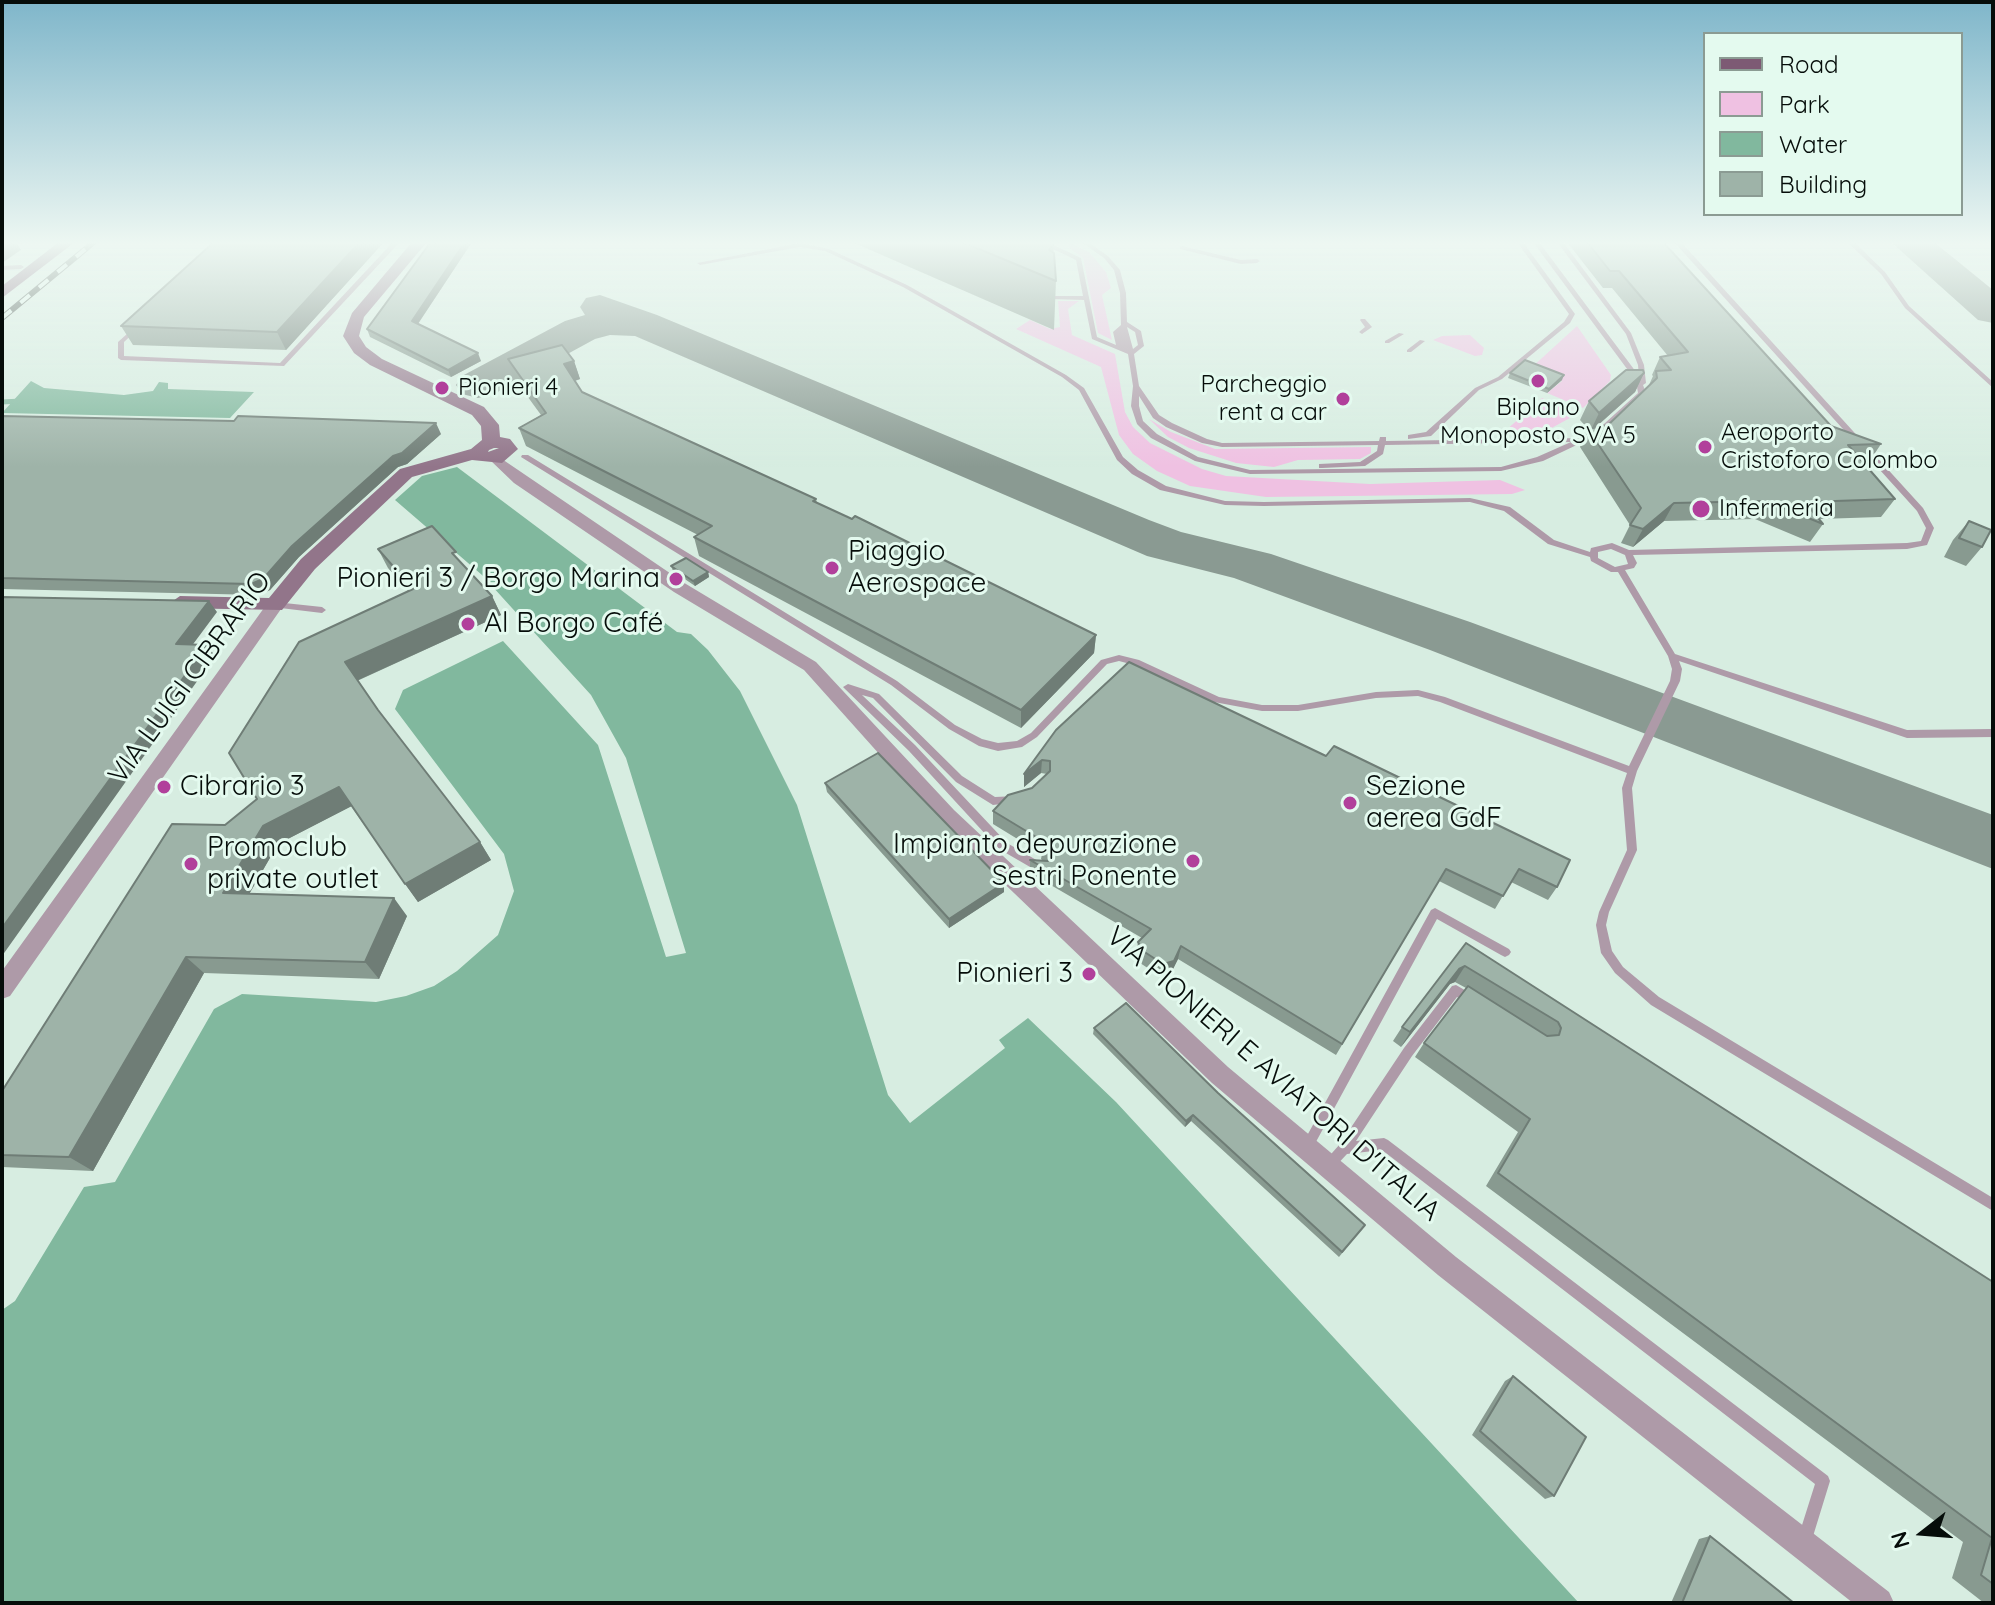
<!DOCTYPE html>
<meta charset="utf-8">
<style>
body{margin:0}
#map{position:relative;width:1995px;height:1605px;overflow:hidden;background:#d7ede1;font-family:Quicksand,sans-serif}
canvas{display:block}
.frame{position:absolute;inset:0;border:4px solid #060d0a;pointer-events:none}
.legend{position:absolute;left:1703px;top:32px;width:260px;height:184px;box-sizing:border-box;background:#e4faef;border:2px solid #8b9b93;margin:0;padding:10px 14px;list-style:none;font-size:24px;color:#060d0a}
.legend li{display:flex;align-items:center;gap:16px;height:40px}
.legend b{width:40px;border:2px solid #8b9b93}
.north{position:absolute;left:1883px;top:1493px;width:80px;height:80px;-webkit-text-stroke:6px #e4faef;paint-order:stroke;rotate:253deg;font-size:22px;font-weight:700;line-height:32px;text-align:center;color:#060d0a}
.north::after{content:'';display:block;margin:auto;width:28px;height:36px;background:#060d0a;clip-path:polygon(50% 0,100% 100%,50% 72%,0 100%)}
</style>
<div id="map">
<canvas width="1995" height="1605"></canvas>
<div class="frame"></div>
<ul class="legend">
<li><b style="height:10px;background:#7d5a74"></b>Road</li>
<li><b style="height:22px;background:#efc1e2"></b>Park</li>
<li><b style="height:22px;background:#81b89e"></b>Water</li>
<li><b style="height:22px;background:#9eb3a8"></b>Building</li>
</ul>
<div class="north">N</div>
</div>
<script>
const c = document.querySelector('canvas').getContext('2d');
c.lineJoin = 'round';
function fillPath(path, color) { c.fillStyle = color; c.fill(path, 'evenodd'); }
const toPath = rows => new Path2D(rows.map(r => 'M' + r).join(''));
function stroke(path, color, width, dash) { c.strokeStyle = color; c.lineWidth = width; c.lineCap = dash ? 'butt' : 'round'; c.setLineDash(dash || []); c.stroke(path); }
function drawText(font, color, halo, rows, align = 'center') {
  c.font = font + ' Quicksand,sans-serif'; c.lineWidth = 6; c.setLineDash([]); c.textBaseline = 'middle'; c.strokeStyle = halo; c.fillStyle = color; for (const [text, x, y, turn = 0] of rows) {
    c.save(); c.translate(x, y); c.rotate((+turn || 0) * Math.PI / 180); c.textAlign = isNaN(turn) ? turn : align; if (halo) c.strokeText(text, 0, 0); c.fillText(text, 0, 0); c.restore();
  }
}
const green = toPath([
 [1068,242,1089,252,1106,272,1111,288,1102,295,1112,340,1098,333,1083,258,1069,248],
 [1058,301,1079,301,1068,309,1072,335,1115,354,1125,412,1133,427,1150,443,1202,469,1226,476,1370,484,1500,480,1525,490,1512,494,1266,497,1190,486,1157,471,1133,454,1119,435,1101,367,1016,329,1030,320,1050,329,1060,327],
 [1577,326,1611,375,1610,381,1583,408,1547,393,1562,381,1531,368],
 [1470,335,1484,348,1482,355,1475,356,1433,340,1442,336],
 [1542,398,1579,413,1548,430,1504,432],
 [1149,419,1171,432,1215,449,1371,447,1371,453,1360,459,1298,460,1274,467,1236,463,1189,448,1168,437]
]);
const water = toPath([
 [31,381,44,388,124,395,153,391,159,382,168,383,168,389,254,392,230,418,2,413],
 [457,467,677,632,691,634,708,650,740,691,797,805,888,1095,910,1123,1005,1048,999,1040,1028,1018,1116,1102,1579,1603,2,1603,2,1310,15,1301,84,1187,115,1182,214,1009,242,994,376,1002,406,996,434,986,457,971,498,935,514,891,504,854,395,709,403,690,503,641,598,745,666,957,686,953,626,758,591,695,482,575,395,500,422,476]
]);
const stream = toPath([
 [2,402,21,401]
]);
const taxiway = toPath([
 [1891,242,1934,242,1993,290,1993,323,1978,320,1891,242],
 [600,295,657,315,1149,520,1181,532,1271,554,1470,622,1993,815,1993,869,1430,650,1234,578,1147,556,635,336,610,335,595,339,494,394,478,398,462,394,456,385,462,376,565,321,585,315,580,307,586,298,600,295]
]);
const lane = toPath([
 [7,242,34,242,10,245,7,242],
 [393,242,400,242,284,366,121,360,118,358,118,342,137,325,140,327,139,328,124,342,124,356,280,363,393,242],
 [1038,242,1047,242,1081,258,1097,337,1116,345,1113,332,1121,325,1120,293,1114,270,1104,258,1081,242,1088,242,1108,256,1120,270,1126,293,1127,322,1141,331,1144,346,1134,354,1139,386,1159,415,1172,423,1207,439,1222,443,1379,441,1380,437,1386,437,1386,441,1582,438,1593,434,1638,393,1636,381,1533,242,1539,242,1639,376,1638,365,1626,334,1557,242,1563,242,1631,333,1644,365,1646,383,1643,385,1646,393,1599,438,1583,442,1543,461,1501,471,1250,474,1195,461,1151,438,1137,424,1131,406,1133,386,1128,354,1092,339,1084,300,1050,299,1050,297,1052,296,1083,296,1076,260,1038,242],
 [1127,327,1135,332,1138,345,1133,349,1127,327],
 [1139,396,1153,418,1166,427,1202,443,1222,447,1378,445,1377,451,1360,462,1319,464,1319,468,1322,468,1365,466,1383,454,1385,445,1571,442,1537,457,1501,467,1250,470,1198,457,1157,434,1143,421,1139,406,1139,396],
 [1517,242,1523,242,1575,314,1570,323,1502,379,1479,390,1431,436,1408,439,1408,435,1426,432,1475,388,1498,377,1564,322,1569,314,1517,242],
 [1674,242,1681,242,1923,508,1934,528,1927,545,1907,549,1633,555,1637,563,1634,568,1625,570,1675,654,1907,730,1993,729,1993,737,1907,738,1679,661,1682,669,1680,681,1637,771,1632,788,1637,850,1609,912,1606,925,1612,951,1623,967,1659,997,1993,1198,1993,1211,1651,1005,1615,973,1601,953,1596,925,1599,912,1627,850,1622,788,1627,773,1440,702,1418,696,1376,698,1298,711,1262,711,1214,702,1134,665,1119,661,1107,664,1037,737,1022,747,998,751,979,746,949,729,891,685,521,457,522,455,528,455,897,681,955,725,982,739,998,743,1017,741,1031,733,1101,660,1119,655,1139,660,1219,697,1262,705,1298,705,1376,692,1418,690,1445,697,1629,766,1670,681,1672,669,1668,656,1618,572,1611,572,1591,561,1590,557,1548,544,1504,511,1470,502,1264,506,1225,505,1160,490,1132,474,1117,460,1079,390,1062,377,903,287,825,251,800,247,700,265,697,263,800,243,829,249,907,285,1066,375,1084,388,1123,457,1138,470,1166,486,1225,501,1264,502,1470,498,1510,507,1554,540,1590,552,1591,548,1612,543,1629,550,1907,543,1921,541,1926,528,1917,511,1674,242],
 [1611,549,1625,555,1628,564,1615,567,1598,558,1598,552,1611,549],
 [1847,242,1854,242,1885,272,1909,306,1993,382,1993,388,1905,308,1881,274,1847,242],
 [1182,246,1241,260,1257,259,1260,261,1257,263,1241,264,1180,249,1180,247,1182,246],
 [2,266,21,265,24,267,21,269,2,270,2,266],
 [1361,319,1365,319,1372,327,1362,334,1359,332,1365,327,1360,320,1361,319],
 [1399,333,1404,334,1389,343,1385,343,1385,341,1399,333],
 [1420,340,1425,341,1411,352,1407,352,1407,350,1420,340],
 [275,602,322,607,326,610,322,613,272,607,271,605,275,602],
 [848,684,879,694,962,776,995,797,1017,796,1018,799,1017,802,993,805,956,782,873,698,862,695,915,745,1007,843,1045,865,1046,868,1045,871,1037,871,999,849,909,751,845,689,843,687,848,684],
 [1435,908,1509,949,1511,952,1509,955,1505,957,1501,955,1437,919,1311,1151,1307,1153,1303,1151,1301,1147,1303,1143,1431,910,1435,908],
 [1456,985,1475,996,1477,1000,1475,1004,1471,1005,1457,997,1412,1056,1356,1141,1384,1138,1388,1140,1828,1476,1830,1481,1810,1546,1805,1549,1800,1546,1797,1541,1815,1484,1382,1150,1347,1154,1332,1170,1328,1172,1324,1170,1322,1166,1324,1162,1340,1144,1404,1048,1452,986,1456,985]
]);
const street = toPath([
 [496,455,686,584,816,662,954,810,1228,1067,1456,1257,1889,1592,1894,1603,1853,1603,1438,1275,1212,1083,940,822,804,670,674,592,514,483,489,459,496,455],
 [275,599,281,601,284,605,281,609,10,996,2,999,2,971,269,601,275,599]
]);
const secondary = toPath([
 [412,242,427,242,364,317,359,336,366,347,382,359,484,407,499,425,500,437,510,439,518,449,502,463,472,460,412,477,315,569,282,610,173,608,170,603,180,596,269,598,301,559,400,469,471,449,482,440,481,426,472,415,370,365,354,353,343,336,352,313,412,242],
 [494,448,499,448,488,452,489,450,494,448]
]);
const primary = toPath([
 [59,242,75,242,2,298,2,286,59,242]
]);
const rail = toPath([
 [2,318,94,242]
]);
const wall = toPath([
 [214,242,384,242,286,350,133,345,121,326],
 [439,242,472,242,418,324,481,361,451,377,370,337,367,329],
 [852,242,1053,242,1056,281,1054,330],
 [1567,242,1663,242,1831,426,1881,444,1869,462,1863,462,1895,499,1881,517,1819,519,1823,524,1810,542,1755,519,1664,521,1633,547,1621,543,1630,525,1580,447,1588,429,1580,420,1589,401,1644,373,1635,392,1595,428,1608,425,1649,385,1653,376,1652,375,1660,357,1668,356,1612,288,1603,288],
 [508,359,574,361,580,379,575,381,582,392,816,499,817,503,1096,635,1094,653,1021,728,699,556,694,537,698,535,526,446,519,428,541,415,514,378],
 [1510,373,1562,380,1547,393,1508,378],
 [2,416,441,434,407,464,398,467,299,557,270,590,259,595,2,589],
 [1969,521,1982,547,1966,566,1944,557,1953,540],
 [378,549,460,562,492,596,501,615,357,681,378,710,480,842,491,860,418,902,351,806,278,844,249,894,407,916,379,979,204,973,93,1171,2,1167,2,1091,225,825,257,799,408,591,388,568],
 [671,566,708,572,709,577,695,586,673,571],
 [1129,662,1557,887,1548,900,1511,882,1495,909,1439,881,1336,1055,1178,959,1171,973,1160,976,1140,963,1136,954,1138,942,1142,938,1030,873,1030,860,1043,861,1041,859,1042,854,993,824,993,811,1032,788,1047,774,1041,773,1024,787,1024,774],
 [825,783,1004,883,1004,892,949,928,827,792],
 [1466,943,1993,1282,1993,1603,1984,1603,1952,1578,1963,1542,1486,1186,1518,1132,1415,1057,1424,1043,1466,988,1455,982,1450,984,1401,1047,1393,1041,1402,1027],
 [1094,1028,1218,1093,1365,1225,1339,1257,1191,1121,1185,1127,1093,1034],
 [1513,1376,1554,1496,1545,1499,1472,1435,1505,1381],
 [1710,1536,1794,1603,1671,1603,1699,1539]
]);
const shadedWall = toPath([
 [4,242,16,242,21,250,2,263,2,244],
 [360,242,384,242,286,350,277,332],
 [465,242,472,242,415,328,412,321],
 [478,353,481,361,451,377,448,370],
 [574,361,580,379,570,382,564,364],
 [1644,373,1635,392,1590,432,1599,413],
 [1564,375,1562,380,1547,393,1549,389],
 [436,423,441,434,407,464,398,467,299,557,270,590,259,595,251,584,393,456],
 [1674,503,1664,521,1633,547,1643,529],
 [708,572,709,577,695,586,693,581],
 [492,596,501,615,356,681,345,662],
 [209,601,217,612,185,655,176,644],
 [1096,635,1094,653,1021,728,1021,710],
 [207,645,215,656,2,956,2,928],
 [1042,760,1041,773,1024,787,1024,774],
 [339,787,352,806,278,844,240,910,223,893,263,826],
 [480,842,491,860,418,902,405,884],
 [1004,883,1004,892,949,928,949,919],
 [394,898,407,916,379,979,365,962],
 [1181,946,1178,959,1171,973,1160,976,1163,964],
 [186,957,204,973,93,1171,69,1157],
 [1465,966,1455,982,1450,984,1401,1047,1410,1032,1459,969],
 [1193,1115,1191,1121,1185,1127,1186,1121]
]);
const building = toPath([
 [214,242,360,242,277,332,121,326,214,242],
 [465,242,412,321,478,353,448,370,367,329,430,243,465,242],
 [962,242,1053,242,1053,245,1049,250,1054,253,1056,281,962,242],
 [1587,242,1663,242,1831,426,1881,444,1848,445,1895,499,1805,502,1823,524,1767,501,1674,503,1643,529,1630,525,1641,508,1588,429,1608,425,1657,378,1656,371,1671,370,1660,357,1688,352,1619,271,1610,271,1587,242],
 [562,345,574,361,564,364,582,392,816,499,813,501,852,519,855,516,1096,635,1021,710,694,537,712,526,519,428,546,413,508,359,562,345],
 [1525,360,1564,375,1549,389,1510,373,1525,360],
 [1626,370,1643,370,1644,373,1599,413,1589,401,1626,370],
 [2,416,234,421,238,416,436,423,402,453,393,456,292,546,263,579,251,584,2,578,2,416],
 [1969,521,1991,530,1982,547,1959,538,1969,521],
 [432,526,456,552,452,553,492,596,345,662,378,710,480,842,405,884,339,787,263,826,223,893,394,898,365,962,186,957,69,1157,2,1155,2,1091,172,824,225,825,257,799,229,753,299,642,413,589,378,549,432,526],
 [686,558,708,572,693,581,671,566,686,558],
 [2,597,209,601,176,644,207,645,2,928,2,597],
 [1129,662,1326,756,1334,746,1570,860,1557,887,1519,869,1503,896,1446,869,1342,1044,1181,946,1174,961,1163,964,1143,951,1138,942,1151,929,1030,860,1048,861,1049,851,1042,847,1046,843,993,811,1008,795,1032,788,1050,771,1050,761,1042,760,1024,774,1056,730,1129,662],
 [878,753,1004,883,949,919,825,783,878,753],
 [1466,943,1993,1282,1993,1584,1981,1575,1992,1538,1498,1173,1530,1119,1424,1043,1468,986,1547,1036,1559,1035,1561,1028,1558,1022,1465,966,1459,969,1410,1032,1402,1027,1466,943],
 [1126,1003,1218,1093,1365,1225,1342,1252,1193,1115,1186,1121,1094,1028,1126,1003],
 [1513,1376,1586,1437,1554,1496,1480,1431,1513,1376],
 [1710,1536,1794,1603,1682,1603,1710,1536]
]);
const markers = [
 [1538,381,8,"#b1409b"],
 [442,388,8,"#b1409b"],
 [1343,399,8,"#b1409b"],
 [1705,447,8,"#b1409b"],
 [1701,509,10,"#b1409b"],
 [832,568,8,"#b1409b"],
 [676,579,8,"#b1409b"],
 [468,624,8,"#b1409b"],
 [164,787,8,"#b1409b"],
 [1350,803,8,"#b1409b"],
 [1193,861,8,"#b1409b"],
 [191,864,8,"#b1409b"],
 [1089,974,8,"#b1409b"]
];
const farPoinames = [
 ["Parcheggio",1327,385,"right"],
 ["rent a car",1327,413,"right"],
 ["Pionieri 4",458,388],
 ["Biplano",1538,408,"center"],
 ["Monoposto SVA 5",1538,436,"center"],
 ["Aeroporto",1721,433],
 ["Cristoforo Colombo",1721,461],
 ["Infermeria",1719,509]
];
const poiNames = [
 ["Piaggio",848,552],
 ["Aerospace",848,584],
 ["Pionieri 3 / Borgo Marina",660,579,"right"],
 ["Al Borgo Café",484,624],
 ["Cibrario 3",180,787],
 ["Sezione",1366,787],
 ["aerea GdF",1366,819],
 ["Impianto depurazione",1177,845,"right"],
 ["Sestri Ponente",1177,877,"right"],
 ["Promoclub",207,848],
 ["private outlet",207,880],
 ["Pionieri 3",1073,974,"right"]
];
const streetNames = [
 ["VIA LUIGI CIBRARIO",190,678,-54],
 ["VIA PIONIERI E AVIATORI D'ITALIA",1273,1074,41]
];
fillPath(green, '#efc1e2');
fillPath(water, '#81b89e');
stroke(stream, '#81b89e', 5);
fillPath(taxiway, '#8a9a92');
fillPath(lane, '#ae9aa8');
fillPath(street, '#ae9aa8');
fillPath(secondary, '#92758a');
fillPath(primary, '#7d5a74');
stroke(rail, '#3d4842', 6);
stroke(rail, '#e4faef', 4, [12]);
fillPath(wall, '#889a90');
fillPath(shadedWall, '#6f7d76');
fillPath(building, '#9eb3a8');
stroke(building, '#6f7d76', 2);
const sky = c.createLinearGradient(0, 0, 0, 467);
sky.addColorStop(0, '#7fb6ca');
sky.addColorStop(0.52, '#edf7f2');
sky.addColorStop(1, '#edf7f200');
c.fillStyle = sky;
c.fillRect(0, 0, 1995, 467);
for (const [x, y, r, color] of markers) { const dot = new Path2D(); dot.arc(x, y, r, 0, 2 * Math.PI); c.fillStyle = color; c.fill(dot); stroke(dot, '#e4faef', 3); }
drawText('24px', '#060d0a', '#e4faef', farPoinames, 'left');
drawText('28px', '#060d0a', '#e4faef', poiNames, 'left');
drawText('28px', '#060d0a', '#e4faef', streetNames);
</script>
